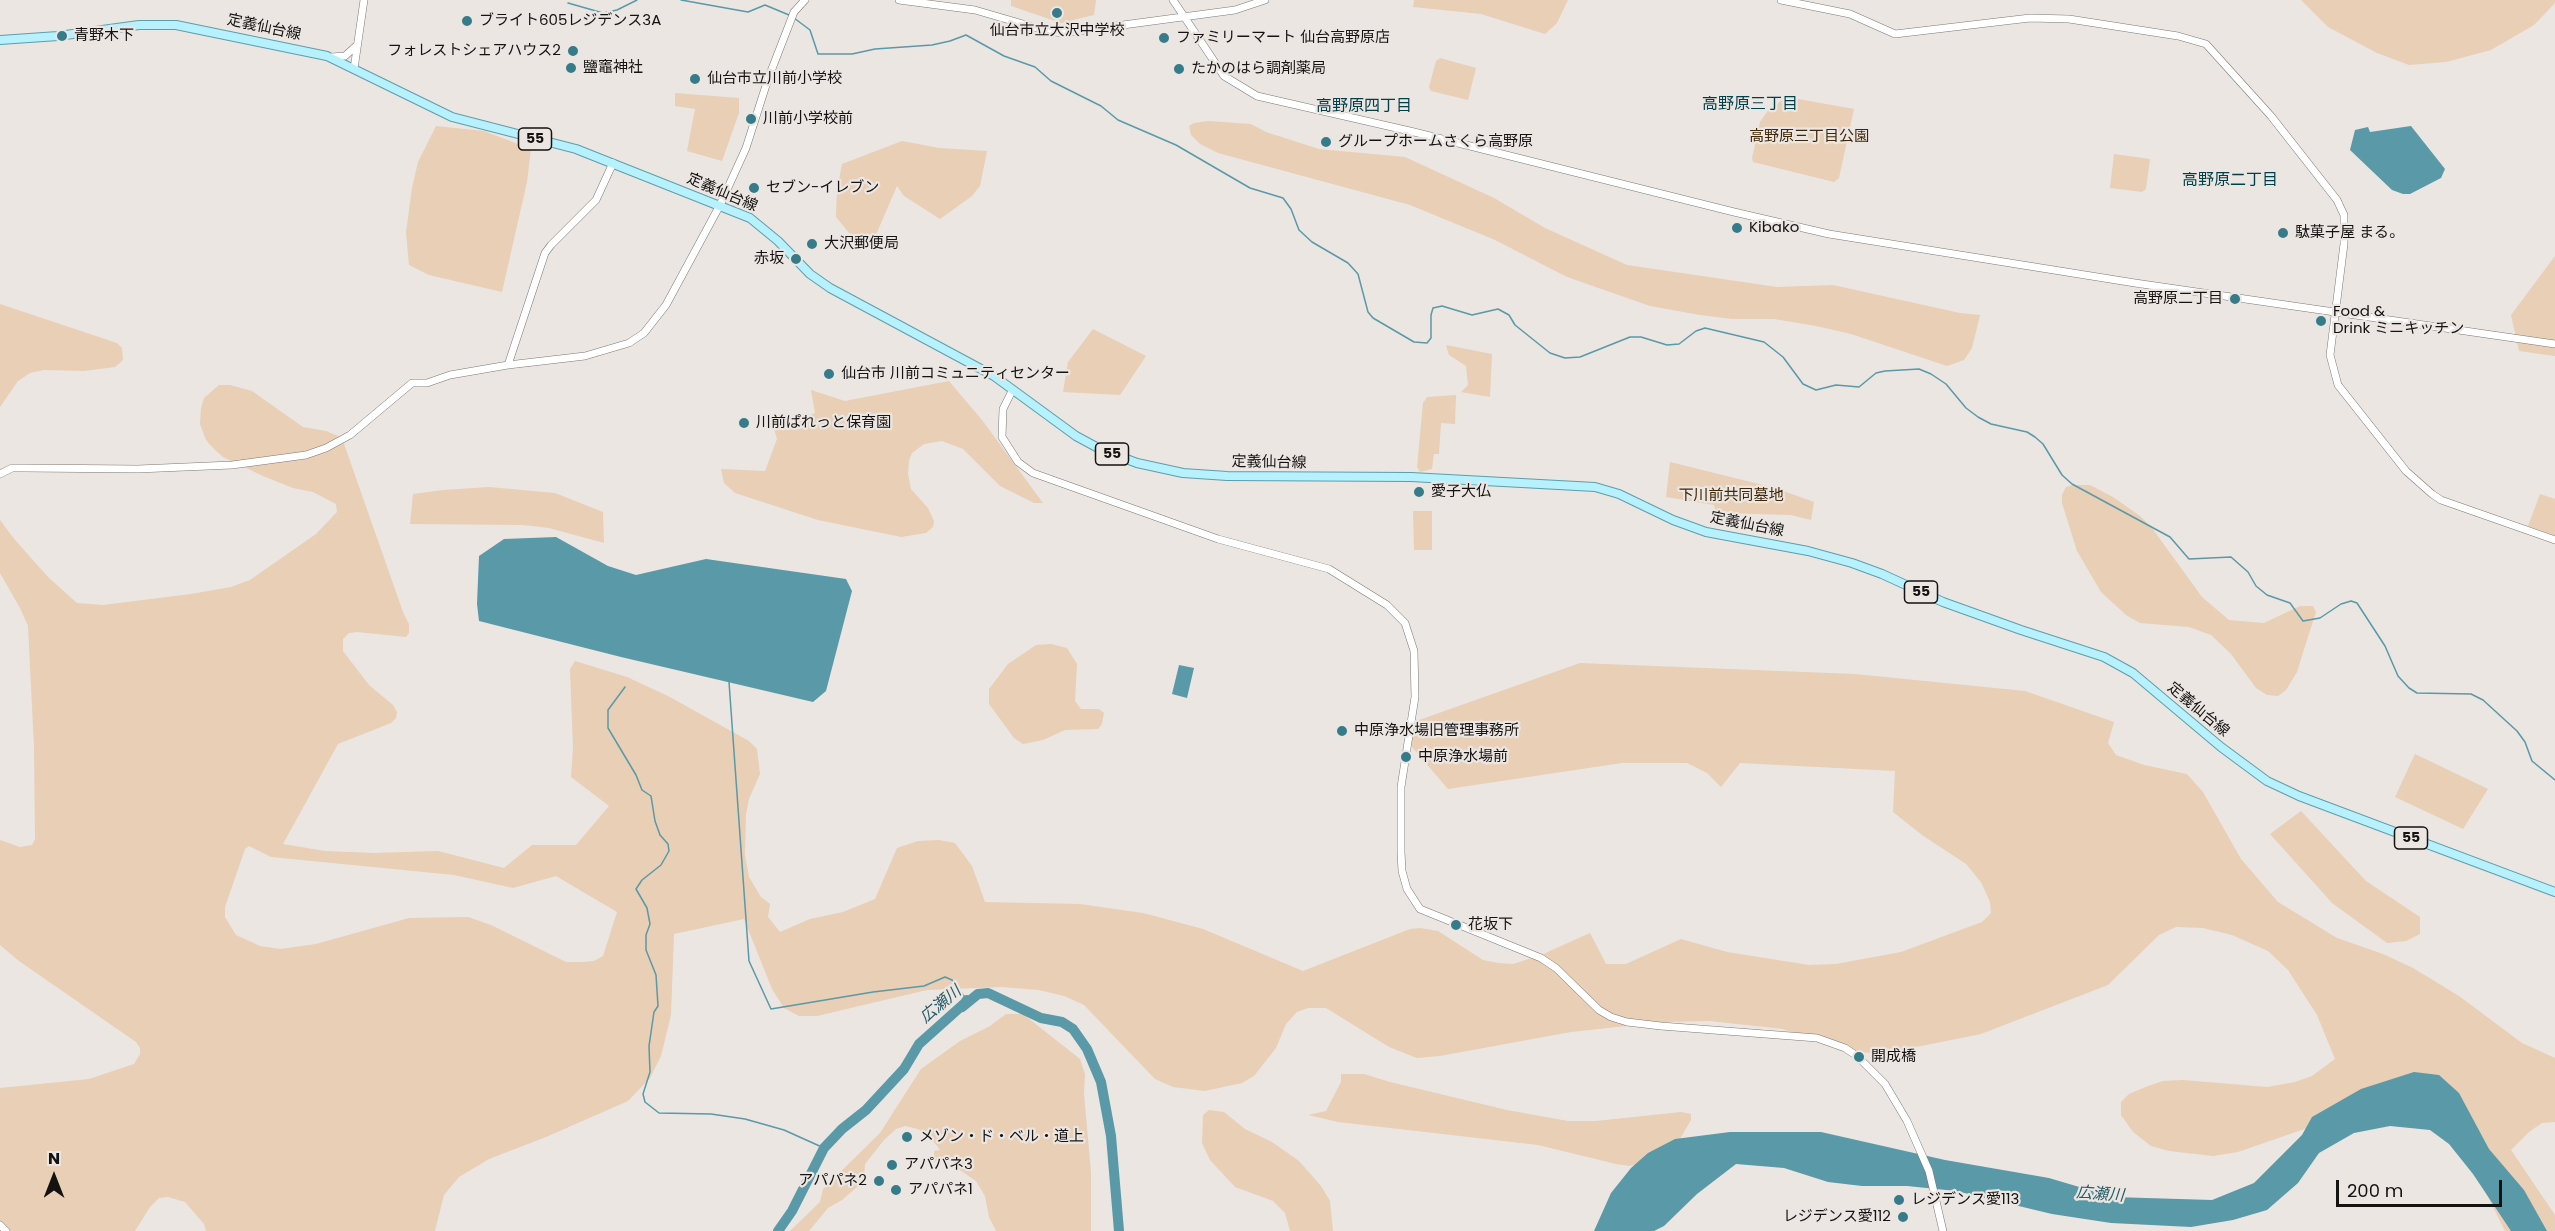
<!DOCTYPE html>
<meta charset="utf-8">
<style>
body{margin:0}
#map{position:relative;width:2555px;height:1231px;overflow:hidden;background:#ebe6e2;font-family:Poppins,sans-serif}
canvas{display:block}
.north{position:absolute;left:24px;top:1147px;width:60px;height:60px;-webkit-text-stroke:4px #ebe6e2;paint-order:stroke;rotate:0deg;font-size:16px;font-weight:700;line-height:24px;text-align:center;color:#141311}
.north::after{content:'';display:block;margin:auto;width:21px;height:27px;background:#141311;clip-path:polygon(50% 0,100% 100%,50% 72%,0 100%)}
.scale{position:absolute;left:2336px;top:1180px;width:166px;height:27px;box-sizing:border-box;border:3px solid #141311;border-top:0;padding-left:8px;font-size:18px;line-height:21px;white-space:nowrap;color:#141311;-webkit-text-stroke:4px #ebe6e2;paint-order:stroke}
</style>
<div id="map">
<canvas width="2555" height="1231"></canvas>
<div class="north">N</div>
<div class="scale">200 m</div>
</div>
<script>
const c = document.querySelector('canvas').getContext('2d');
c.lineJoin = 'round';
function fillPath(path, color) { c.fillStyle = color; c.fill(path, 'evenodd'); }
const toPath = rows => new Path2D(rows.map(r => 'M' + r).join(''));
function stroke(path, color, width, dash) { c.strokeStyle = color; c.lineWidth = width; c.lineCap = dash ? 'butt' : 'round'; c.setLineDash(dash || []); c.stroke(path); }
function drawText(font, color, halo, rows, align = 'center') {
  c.font = font + ' Poppins,"Noto Sans JP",sans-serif'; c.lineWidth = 4.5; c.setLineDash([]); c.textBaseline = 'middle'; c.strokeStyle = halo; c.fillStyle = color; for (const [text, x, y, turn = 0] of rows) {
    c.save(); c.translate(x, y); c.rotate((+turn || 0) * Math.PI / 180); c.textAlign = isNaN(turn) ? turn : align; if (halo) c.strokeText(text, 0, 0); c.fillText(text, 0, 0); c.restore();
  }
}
const green = toPath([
 [1011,0,1096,0,1094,15,1061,23,1011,6],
 [1414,0,1568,0,1557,23,1545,34,1481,14,1413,7],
 [2301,0,2555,0,2555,3,2534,25,2491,50,2446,62,2409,65,2377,53,2328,27],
 [1440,58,1476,68,1468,100,1431,91,1429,87,1436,61],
 [675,93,739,98,739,113,722,161,687,151,695,109,675,106],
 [1787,97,1854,109,1839,178,1834,182,1753,162,1752,158,1760,122,1769,109],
 [1208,121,1251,124,1266,132,1319,149,1405,157,1494,198,1545,228,1627,265,1777,287,1833,285,1960,313,1980,315,1972,348,1964,360,1947,366,1851,334,1816,326,1774,319,1732,319,1700,315,1650,306,1567,277,1495,240,1410,205,1218,153,1200,144,1191,135,1189,126,1194,123],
 [436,126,484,131,531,149,527,182,502,292,429,275,409,265,406,232,412,188,418,162],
 [902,141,939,148,987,151,980,186,972,196,940,219,904,196,897,186,872,244,850,234,836,217,837,190,842,164],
 [2114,154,2150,159,2146,189,2142,192,2110,188],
 [2555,256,2555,356,2519,351,2511,315],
 [0,304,117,343,122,348,123,360,115,367,84,371,44,370,30,373,18,381,0,407],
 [1093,329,1146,356,1120,395,1063,392,1068,362],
 [1446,345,1492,354,1490,397,1461,392,1468,385,1466,366,1449,355],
 [949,381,982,420,1043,503,1034,503,1000,486,963,449,942,441,924,444,912,453,909,461,908,474,911,489,928,508,934,521,933,527,926,533,901,537,818,520,735,493,724,483,721,469,765,471,777,439,771,418,792,424,815,413,811,390,845,401],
 [219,385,230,385,252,391,303,427,326,431,338,436,343,441,403,612,409,624,409,633,406,637,357,632,349,633,343,639,343,651,369,685,393,705,397,712,396,718,391,723,338,744,283,844,325,851,374,853,438,851,504,868,532,845,576,845,609,806,571,777,573,748,570,669,575,661,627,677,668,696,749,741,757,749,760,774,749,799,746,814,745,855,749,877,761,897,770,904,768,917,780,932,810,919,843,912,875,899,897,848,918,841,939,840,955,843,972,866,985,902,1080,904,1143,913,1203,929,1303,971,1410,929,1420,928,1438,931,1483,960,1498,963,1513,964,1541,955,1590,933,1606,964,1626,964,1681,939,1727,952,1809,965,1836,964,1901,952,1982,922,1991,913,1990,902,1981,882,1966,864,1922,835,1893,812,1895,771,1740,763,1721,787,1707,773,1687,763,1622,763,1448,789,1412,747,1408,724,1580,663,1855,674,2025,691,2114,722,2108,743,2116,755,2144,765,2187,774,2203,792,2241,859,2278,902,2337,938,2383,954,2413,968,2459,996,2522,1043,2555,1058,2555,1122,2542,1123,2529,1132,2511,1150,2555,1215,2555,1231,2505,1231,2473,1167,2441,1128,2385,1119,2310,1127,2238,1152,2213,1156,2169,1151,2151,1146,2133,1132,2121,1115,2121,1102,2129,1094,2148,1086,2163,1081,2183,1080,2267,1087,2295,1082,2312,1076,2335,1059,2317,1015,2288,970,2268,951,2232,935,2203,928,2176,927,2159,935,2108,985,1981,1034,1921,1046,1878,1053,1853,1052,1823,1044,1783,1029,1709,1021,1663,1022,1571,1032,1440,1056,1417,1058,1389,1047,1326,1008,1308,1008,1297,1012,1286,1024,1276,1048,1254,1076,1242,1083,1205,1091,1173,1087,1155,1079,1084,1005,1064,996,1039,990,1001,987,927,990,817,1016,799,1016,784,1008,772,989,744,919,674,934,671,1015,661,1056,650,1078,628,1101,546,1137,489,1159,459,1177,444,1195,435,1231,206,1231,204,1224,185,1202,168,1197,159,1198,150,1207,135,1231,0,1231,0,1088,89,1079,134,1064,140,1054,140,1048,136,1042,19,961,0,945,0,840,20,847,32,845,35,839,34,747,28,626,20,608,0,573,0,520,15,540,48,577,77,603,103,605,191,594,231,587,250,580,316,534,337,512,336,504,313,492,293,488,263,476,223,457,214,449,206,440,200,424,201,408,204,398],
 [249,846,271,857,454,875,513,888,556,876,617,912,603,956,594,961,584,962,566,962,491,925,468,917,409,918,316,944,280,949,260,946,236,935,225,917,225,907,245,849],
 [1456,395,1455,424,1441,423,1439,454,1434,454,1432,469,1420,472,1417,467,1423,403,1427,397],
 [1670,462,1775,488,1814,502,1811,520,1791,515,1716,513,1714,505,1666,497],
 [2073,485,2090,485,2113,497,2140,516,2152,528,2202,597,2229,620,2264,623,2300,606,2313,606,2316,612,2306,643,2297,672,2286,690,2278,696,2267,695,2256,688,2231,654,2211,635,2189,627,2140,623,2126,615,2101,592,2077,551,2062,503,2062,495,2066,487],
 [489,487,555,493,603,512,604,543,549,528,523,525,410,524,413,494,443,490],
 [2540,494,2555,499,2555,536,2528,526],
 [1413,511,1432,511,1432,550,1414,550],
 [1051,644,1067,648,1077,664,1075,701,1081,709,1099,709,1104,713,1102,724,1098,729,1065,730,1043,740,1023,744,1014,738,989,704,989,689,1008,664,1036,645],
 [2415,754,2488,789,2463,829,2395,797],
 [2301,811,2366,881,2420,917,2420,934,2406,941,2387,943,2332,903,2270,834],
 [1006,1014,1023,1014,1080,1059,1085,1074,1084,1094,1091,1172,1091,1231,996,1231,989,1217,985,1196,976,1181,960,1170,944,1155,944,1161,934,1162,934,1151,940,1150,931,1138,918,1129,905,1126,896,1129,884,1140,865,1164,864,1181,842,1200,828,1208,809,1231,790,1231,820,1202,823,1189,880,1133,921,1069,960,1041,990,1026],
 [1341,1074,1364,1074,1390,1082,1507,1110,1568,1121,1596,1121,1681,1112,1691,1114,1691,1120,1676,1146,1658,1159,1630,1166,1616,1164,1538,1145,1338,1122,1308,1115,1326,1111,1341,1082],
 [1209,1110,1224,1112,1245,1129,1272,1142,1299,1161,1321,1186,1330,1201,1333,1231,1290,1231,1285,1213,1273,1201,1235,1187,1210,1160,1202,1143,1203,1115]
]);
const water = toPath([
 [2411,126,2445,169,2441,178,2410,194,2403,194,2392,190,2350,150,2355,130,2368,127,2370,132],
 [556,537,608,566,636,575,706,559,846,579,852,591,826,691,813,702,621,657,479,621,477,604,479,556,504,539],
 [1179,665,1194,668,1187,698,1172,694],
 [2414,1072,2439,1075,2459,1093,2489,1149,2524,1190,2547,1231,2511,1231,2473,1174,2449,1144,2430,1130,2390,1126,2354,1133,2319,1153,2298,1183,2267,1210,2233,1220,2191,1227,2111,1223,2052,1214,1956,1191,1907,1186,1862,1186,1828,1182,1784,1168,1736,1164,1697,1194,1664,1226,1654,1231,1594,1231,1611,1193,1631,1168,1648,1153,1675,1139,1730,1132,1821,1132,1945,1160,2049,1178,2113,1197,2212,1200,2254,1183,2302,1135,2312,1117,2361,1089]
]);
const stream = toPath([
 [681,0,748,12,765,5,789,15],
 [568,3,603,13,617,10,637,0],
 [794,18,810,30,818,54,852,54,875,49,932,45,950,41,966,35,1004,56,1035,67,1051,81,1101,106,1118,120,1176,145,1250,188,1283,198,1291,209,1299,230,1312,242,1348,263,1358,274,1368,312,1373,318,1414,342,1427,343,1431,338,1431,315,1433,308,1442,306,1472,315,1498,309,1509,315,1515,325,1550,353,1565,358,1580,357,1630,337,1641,337,1667,345,1679,344,1696,331,1705,328,1764,342,1783,357,1803,384,1816,390,1836,385,1859,387,1876,373,1885,371,1919,369,1931,374,1946,384,1966,408,1978,417,1991,424,2027,432,2035,437,2043,444,2062,475,2072,484,2170,537,2189,559,2231,557,2248,572,2256,586,2267,595,2290,603,2303,621,2320,618,2341,604,2351,601,2357,603,2385,646,2398,676,2409,688,2417,693,2471,694,2483,700,2517,731,2525,742,2532,761,2555,780],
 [729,682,749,961,771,1009,873,992,924,986,945,977,952,980,967,1000],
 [625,687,608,710,608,728,636,775,642,790,651,796,655,821,660,835,668,844,669,851,661,865,642,880,636,889,647,908,650,924,646,935,646,950,656,975,658,1006,654,1012,649,1046,650,1072,643,1094,645,1102,659,1113,711,1114,745,1119,784,1130,824,1148]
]);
const river = toPath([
 [967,1000,962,1007,978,994,988,993,1041,1018,1062,1022,1073,1029,1087,1049,1101,1082,1111,1136,1119,1231],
 [778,1231,792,1211,824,1148,842,1129,866,1110,904,1069,919,1044,966,1002]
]);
const tertiary = toPath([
 [899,0,975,10,1047,31,1063,33,1235,10,1265,0],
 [1173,0,1224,76,1257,96,1414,132,1734,212,1829,234,2135,283,2555,344],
 [1781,0,1850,14,1895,34,2030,18,2069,19,2178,36,2206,44,2271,116,2337,200,2344,215,2344,244,2330,355,2338,385,2406,471,2432,494,2441,500,2555,540],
 [332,57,345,56,356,46],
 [354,69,364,0],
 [508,365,545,253,551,245,596,200,613,163],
 [1012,391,1003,409,1002,437,1018,462,1033,473,1218,539,1329,569,1387,605,1405,623,1414,651,1415,697,1401,787,1401,852,1402,871,1407,889,1420,909,1541,958,1556,968,1599,1010,1611,1017,1627,1022,1661,1026,1817,1038,1845,1048,1857,1056,1885,1084,1907,1121,1929,1171,1943,1231],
 [0,474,12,468,24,468,138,469,232,465,306,455,326,448,350,435,412,383,427,383,450,375,508,365,585,356,629,343,644,333,666,305,720,205,746,148,768,79,794,12,805,0],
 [0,1225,6,1231]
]);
const primary = toPath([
 [0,40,58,36,139,25,176,25,327,56,452,117,576,149,750,218,778,241,810,274,830,288,994,376,1076,436,1100,449,1137,463,1183,473,1227,476,1411,477,1595,487,1619,494,1673,520,1706,532,1808,551,1852,563,1882,574,1943,602,2021,630,2104,657,2133,673,2221,747,2267,781,2299,796,2555,892]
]);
const markers = [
 [1057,13,6,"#367b89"],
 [467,21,6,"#367b89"],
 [62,36,6,"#367b89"],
 [1164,38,6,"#367b89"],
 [573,51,6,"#367b89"],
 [571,68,6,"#367b89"],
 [1179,69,6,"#367b89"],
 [695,79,6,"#367b89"],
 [751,119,6,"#367b89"],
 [1326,142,6,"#367b89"],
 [754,188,6,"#367b89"],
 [1737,228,6,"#367b89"],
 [2283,233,6,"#367b89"],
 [812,244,6,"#367b89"],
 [796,259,6,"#367b89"],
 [2235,299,6,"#367b89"],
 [2321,321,6,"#367b89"],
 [829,374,6,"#367b89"],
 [744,423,6,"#367b89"],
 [1419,492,6,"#367b89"],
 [1342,731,6,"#367b89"],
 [1406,757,6,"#367b89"],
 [1456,925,6,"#367b89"],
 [1859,1057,6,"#367b89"],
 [907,1137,6,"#367b89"],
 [892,1165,6,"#367b89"],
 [879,1181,6,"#367b89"],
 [896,1190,6,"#367b89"],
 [1899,1200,6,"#367b89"],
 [1903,1217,6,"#367b89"]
];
const shields = [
 [535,139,33],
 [1112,454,33],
 [1921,592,33],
 [2411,838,33]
];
const shieldNames = [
 ["55",535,139],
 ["55",1112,454],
 ["55",1921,592],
 ["55",2411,838]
];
const poiNames = [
 ["ブライト605レジデンス3A",479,21],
 ["仙台市立大沢中学校",1057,31,"center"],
 ["青野木下",74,36],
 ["ファミリーマート 仙台高野原店",1176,38],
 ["フォレストシェアハウス2",561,51,"right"],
 ["鹽竈神社",583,68],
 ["たかのはら調剤薬局",1191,69],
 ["仙台市立川前小学校",707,79],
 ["川前小学校前",763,119],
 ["グループホームさくら高野原",1338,142],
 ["セブン-イレブン",766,188],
 ["Kibako",1749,228],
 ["駄菓子屋 まる。",2295,233],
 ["大沢郵便局",824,244],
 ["赤坂",784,259,"right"],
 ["高野原二丁目",2223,299,"right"],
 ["Food &",2333,312],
 ["Drink ミニキッチン",2333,329],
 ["仙台市 川前コミュニティセンター",841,374],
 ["川前ぱれっと保育園",756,423],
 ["愛子大仏",1431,492],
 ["中原浄水場旧管理事務所",1354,731],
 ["中原浄水場前",1418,757],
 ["花坂下",1468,925],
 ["開成橋",1871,1057],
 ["メゾン・ド・ベル・道上",919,1137],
 ["アパパネ3",904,1165],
 ["アパパネ2",867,1181,"right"],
 ["アパパネ1",908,1190],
 ["レジデンス愛113",1911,1200],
 ["レジデンス愛112",1891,1217,"right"]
];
const streetNames = [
 ["定義仙台線",264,28,12],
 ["定義仙台線",722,193,23],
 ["定義仙台線",1269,463,1],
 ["定義仙台線",1747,525,11],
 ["定義仙台線",2198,710,40]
];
const parkNames = [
 ["高野原三丁目公園",1809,137],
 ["下川前共同墓地",1731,496]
];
const neighbourhoodNames = [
 ["高野原三丁目",1750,105],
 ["高野原四丁目",1364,107],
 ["高野原二丁目",2230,181]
];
const waterNames = [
 ["広瀬川",941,1005,-40],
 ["広瀬川",2100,1195,4]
];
fillPath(green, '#e8cfb5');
fillPath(water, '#5999a8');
stroke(stream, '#5999a8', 1.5);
stroke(river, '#5999a8', 10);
stroke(tertiary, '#7c7874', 8);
stroke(primary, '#5e9daa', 10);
stroke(tertiary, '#fff', 7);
stroke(primary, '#b6f1fd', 8);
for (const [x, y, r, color] of markers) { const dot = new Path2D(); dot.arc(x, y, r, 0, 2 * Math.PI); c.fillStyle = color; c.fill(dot); stroke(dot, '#ebe6e2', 2); }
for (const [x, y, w] of shields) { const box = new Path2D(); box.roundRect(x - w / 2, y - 11, w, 22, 4.5); c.fillStyle = '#ebe6e2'; c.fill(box); stroke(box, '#141311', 1.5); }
drawText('bold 14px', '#141311', null, shieldNames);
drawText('15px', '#141311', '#ebe6e2', poiNames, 'left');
drawText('15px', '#141311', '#ebe6e2', streetNames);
drawText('15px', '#3f2604', '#ebe6e2', parkNames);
drawText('16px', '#003e49', '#ebe6e2', neighbourhoodNames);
drawText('italic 16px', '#265c67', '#ebe6e2', waterNames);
</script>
